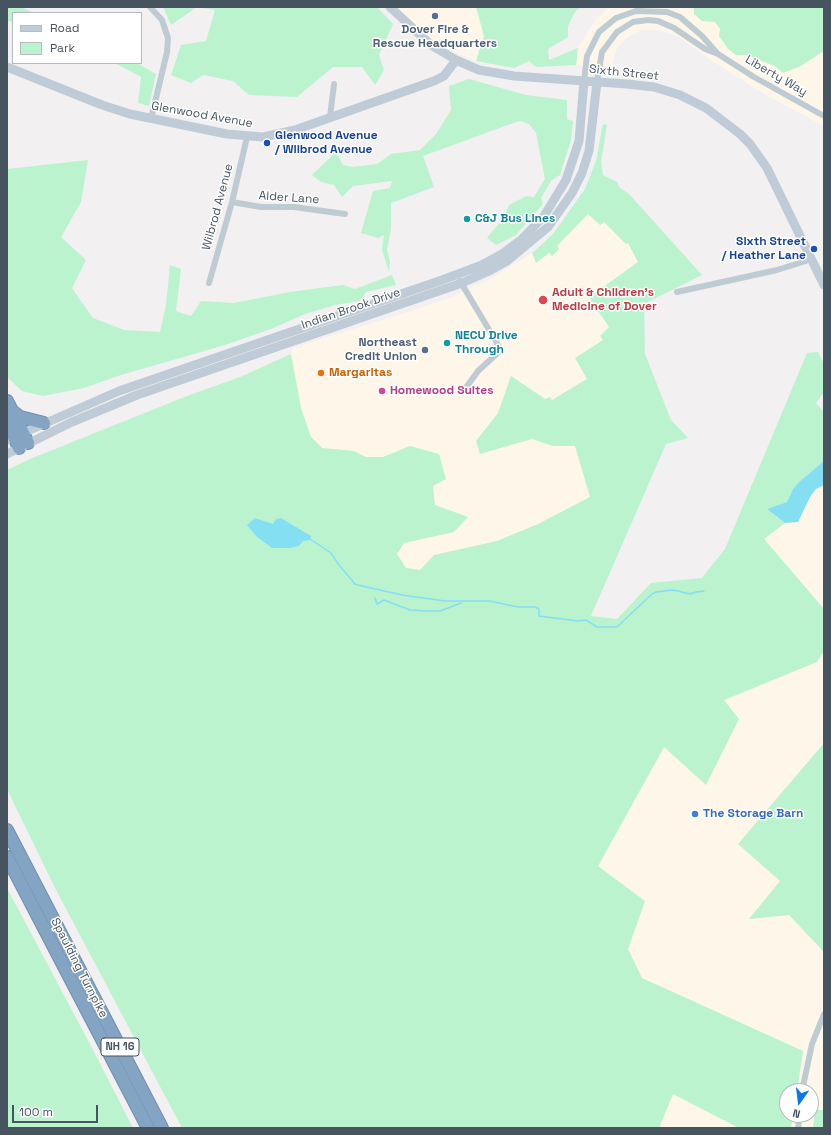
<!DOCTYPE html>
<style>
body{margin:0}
#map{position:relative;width:831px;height:1135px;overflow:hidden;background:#f2f0f0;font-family:"Space Grotesk",sans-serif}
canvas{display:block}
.frame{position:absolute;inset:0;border:8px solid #46545f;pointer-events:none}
.legend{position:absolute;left:12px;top:12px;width:130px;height:52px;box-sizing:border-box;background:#fff;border:1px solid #b5bbbf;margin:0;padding:5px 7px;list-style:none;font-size:12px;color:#46545f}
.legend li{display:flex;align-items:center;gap:8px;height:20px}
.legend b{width:20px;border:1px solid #b5bbbf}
.north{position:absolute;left:779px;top:1083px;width:40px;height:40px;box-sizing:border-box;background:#fff;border:1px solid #b5bbbf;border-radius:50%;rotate:194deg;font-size:11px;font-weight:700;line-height:16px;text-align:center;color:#46545f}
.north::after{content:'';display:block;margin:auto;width:14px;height:18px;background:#0a75f2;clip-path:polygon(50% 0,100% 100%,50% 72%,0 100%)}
.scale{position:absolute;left:12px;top:1105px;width:86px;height:18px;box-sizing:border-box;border:2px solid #46545f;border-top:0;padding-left:5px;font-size:12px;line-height:14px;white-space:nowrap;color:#46545f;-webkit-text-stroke:3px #fff;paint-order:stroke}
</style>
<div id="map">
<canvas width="831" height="1135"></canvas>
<div class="frame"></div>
<ul class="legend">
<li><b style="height:5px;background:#bfccd8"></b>Road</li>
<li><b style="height:11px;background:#bbf3cf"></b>Park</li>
</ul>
<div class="north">N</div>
<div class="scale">100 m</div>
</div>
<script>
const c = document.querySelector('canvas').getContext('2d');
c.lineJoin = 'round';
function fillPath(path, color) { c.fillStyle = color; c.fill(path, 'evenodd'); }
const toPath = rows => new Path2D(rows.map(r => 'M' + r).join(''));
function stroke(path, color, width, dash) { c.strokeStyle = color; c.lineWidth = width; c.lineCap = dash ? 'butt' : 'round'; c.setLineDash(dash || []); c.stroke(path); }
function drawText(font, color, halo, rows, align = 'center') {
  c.font = font + ' "Space Grotesk",sans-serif'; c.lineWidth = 3; c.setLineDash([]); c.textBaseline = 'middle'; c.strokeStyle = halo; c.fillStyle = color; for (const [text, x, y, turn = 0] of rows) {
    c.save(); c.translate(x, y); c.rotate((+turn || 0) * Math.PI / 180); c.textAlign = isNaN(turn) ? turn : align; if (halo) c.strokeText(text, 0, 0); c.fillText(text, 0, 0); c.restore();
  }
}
const commercial = toPath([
 [396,7,476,7,484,36,476,61,444,47,425,34],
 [609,7,694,7,715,22,746,55,775,66,783,73,824,51,824,126,764,94,711,60,679,37,660,30,642,30,626,38,616,50,611,68,576,65,578,48,595,20],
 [578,200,615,219,638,262,589,297,609,327,603,340,576,358,587,378,552,400,546,399,511,376,498,413,476,441,511,444,532,439,553,446,575,446,590,497,538,524,497,541,434,555,420,570,406,568,397,554,404,543,454,532,468,517,435,505,433,486,410,446,383,457,366,457,354,451,322,448,311,437,301,408,291,354,293,348,411,311,452,297,490,279,532,253,553,234],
 [824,485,824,609,764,539,785,523,798,521,810,497,816,489],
 [824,651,824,743,738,844,780,881,750,919,789,915,824,952,824,1110,815,1110,813,1128,791,1128,793,1115,811,1115,811,1091,797,1091,803,1051,642,978,628,949,644,901,598,867,665,746,706,784,724,701,817,662],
 [673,1094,739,1128,659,1128]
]);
const green = toPath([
 [7,7,21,7,34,13,13,13,13,22,7,21],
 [161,7,377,7,393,24,379,55,384,70,375,85,362,67,333,67,297,97,249,95,233,81,203,75,191,83,171,75,181,45,206,41,215,10,197,7,171,25,164,9],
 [476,7,581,7,575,12,568,26,568,37,548,49,549,60,578,48,576,65,536,67,529,61,514,68,476,61,484,36],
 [694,7,824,7,824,51,799,67,783,73,775,66,746,55,736,55,728,49,719,36,720,29,715,22,702,21,694,14],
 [115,63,137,63,156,74,149,106,138,103,141,77],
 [469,79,526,95,567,100,567,119,573,121,571,140,560,175,551,181,541,198,543,204,516,235,496,245,487,238,504,217,509,205,526,196,534,197,545,179,536,133,529,124,521,121,516,122,423,156,434,187,391,203,391,229,387,250,390,262,389,272,382,250,384,235,378,238,361,233,373,191,390,188,392,181,353,186,342,197,334,185,321,182,312,175,336,152,343,165,353,167,377,164,391,154,420,150,436,134,451,110,449,86],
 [603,124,607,125,601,162,603,175,617,182,619,187,629,194,702,275,644,304,645,354,671,420,688,438,666,444,591,616,617,619,651,583,702,578,725,549,807,353,818,352,824,364,824,392,816,403,824,412,824,461,800,481,793,489,787,502,767,509,785,523,764,539,824,609,824,651,817,662,724,700,739,719,706,785,664,747,598,866,645,901,628,949,642,978,803,1051,797,1091,787,1091,787,1115,793,1115,791,1128,739,1128,673,1094,659,1128,182,1128,55,888,7,789,7,470,30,459,187,396,240,377,291,354,301,408,311,437,322,448,354,451,366,457,383,457,410,446,439,454,446,479,433,486,435,505,468,517,454,532,404,543,397,554,406,568,420,570,434,555,497,541,538,524,590,497,575,446,553,446,532,439,480,454,476,441,498,413,511,376,545,399,550,397,552,400,587,379,575,358,603,340,600,336,609,327,589,297,638,262,628,243,626,244,604,222,600,225,588,214,557,246,559,249,552,256,549,253,536,263,532,253,553,234,585,189,596,161],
 [88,160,81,202,61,237,86,260,72,288,93,318,124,330,160,332,166,305,170,265,181,269,176,311,191,316,201,301,234,303,290,292,343,285,355,289,392,275,396,285,366,292,360,301,335,305,305,314,271,329,225,345,121,375,84,388,43,396,22,391,7,377,7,169],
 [824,743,824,952,789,915,749,919,780,881,738,844],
 [7,888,92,1048,133,1128,7,1128],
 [815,1110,824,1110,824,1128,813,1128]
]);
const water = toPath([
 [824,461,824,485,816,489,810,497,798,522,785,523,767,509,787,502,793,489,800,481],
 [255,518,273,524,276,519,281,518,311,536,310,540,303,541,299,546,290,548,272,548,257,537,247,525]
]);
const stream = toPath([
 [310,539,331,553,339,565,355,584,358,585,402,595,445,601,489,601,518,607,535,607,539,609,539,616,578,621,586,620,597,627,617,627,652,594,656,592,673,590,690,594,696,592,704,591],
 [375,598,377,604,384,600,410,610,426,611,440,611,461,603]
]);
const street = toPath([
 [150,7,162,20,168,38,167,52,151,119],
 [584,81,587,56,599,32,616,18,636,11,667,12,680,17,702,36,718,54],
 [597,82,602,52,617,32,633,22,648,20,658,21,674,28,705,49,718,54,754,77,824,116],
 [330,117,334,84],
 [232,202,261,207,294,207,345,214],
 [460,281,501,350,478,371,465,389],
 [209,283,232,202,247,137],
 [677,292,777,270,812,259],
 [802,1091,812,1044,824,1014],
 [798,1128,800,1115]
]);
const secondary = toPath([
 [390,7,431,45,456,60,479,70,514,76,627,84,654,87,680,95,706,108,740,134,750,144,767,168,824,285],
 [7,67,102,105,130,114,227,134,263,137,295,130,434,81,444,76,456,60],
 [7,440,119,391,442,280,482,265,502,254,522,239,544,216,566,180,579,141,584,81],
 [7,454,72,422,137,395,462,283,489,271,507,261,548,227,572,193,582,173,589,151,597,82]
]);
const highway = toPath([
 [7,401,28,443],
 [11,410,20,417,44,423],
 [7,422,19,448],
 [7,830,162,1128],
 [7,857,148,1128]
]);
const markers = [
 [435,16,4,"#5c6f8a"],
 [267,143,4,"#1a4fb4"],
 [467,219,4,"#0f9aa8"],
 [814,249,4,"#1a4fb4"],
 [543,300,5,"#e0444e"],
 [447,343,4,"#0f9aa8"],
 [425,350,4,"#5c6f8a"],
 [321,373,4,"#e8710a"],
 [382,391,4,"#d1479c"],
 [695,814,4,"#3f7fe0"]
];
const shields = [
 [120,1047,38]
];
const shieldNames = [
 ["NH 16",120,1047]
];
const serviceNames = [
 ["Dover Fire &",435,30],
 ["Rescue Headquarters",435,44],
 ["Northeast",417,343,"right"],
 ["Credit Union",417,357,"right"]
];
const streetNames = [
 ["Sixth Street",624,73,6],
 ["Liberty Way",776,76,30],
 ["Glenwood Avenue",202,115,10],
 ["Alder Lane",289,198,4],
 ["Wilbrod Avenue",218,207,-75],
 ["Indian Brook Drive",351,309,-19],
 ["Spaulding Turnpike",79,968,63]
];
const transitNames = [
 ["Glenwood Avenue",275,136],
 ["/ Wilbrod Avenue",275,150],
 ["Sixth Street",806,242,"right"],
 ["/ Heather Lane",806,256,"right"]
];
const cultureNames = [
 ["C&J Bus Lines",475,219],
 ["NECU Drive",455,336],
 ["Through",455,350]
];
const healthNames = [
 ["Adult & Children's",552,293],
 ["Medicine of Dover",552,307]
];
const foodNames = [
 ["Margaritas",329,373]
];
const hotelNames = [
 ["Homewood Suites",390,391]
];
const shopNames = [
 ["The Storage Barn",703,814]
];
fillPath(commercial, '#fef7e9');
fillPath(green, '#bbf3cf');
fillPath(water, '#85dff3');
stroke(stream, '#85dff3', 1.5);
stroke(highway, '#6f8fae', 14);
stroke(street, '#bfcbd3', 6);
stroke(secondary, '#bfccd8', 9);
stroke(highway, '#84a4c3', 12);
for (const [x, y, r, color] of markers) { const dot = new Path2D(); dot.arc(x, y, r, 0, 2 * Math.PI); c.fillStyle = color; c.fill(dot); stroke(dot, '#fff', 1.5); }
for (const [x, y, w] of shields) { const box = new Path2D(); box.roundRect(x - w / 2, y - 9, w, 18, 3); c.fillStyle = '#fff'; c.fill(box); stroke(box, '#46545f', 1); }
drawText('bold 11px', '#46545f', null, shieldNames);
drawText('bold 12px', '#4e5e75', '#fff', serviceNames);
drawText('12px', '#46545f', '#fff', streetNames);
drawText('bold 12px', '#164399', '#fff', transitNames, 'left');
drawText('bold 12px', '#0d838f', '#fff', cultureNames, 'left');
drawText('bold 12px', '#be3a42', '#fff', healthNames, 'left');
drawText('bold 12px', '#c56008', '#fff', foodNames, 'left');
drawText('bold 12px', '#b23c85', '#fff', hotelNames, 'left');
drawText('bold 12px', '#366cbe', '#fff', shopNames, 'left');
</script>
